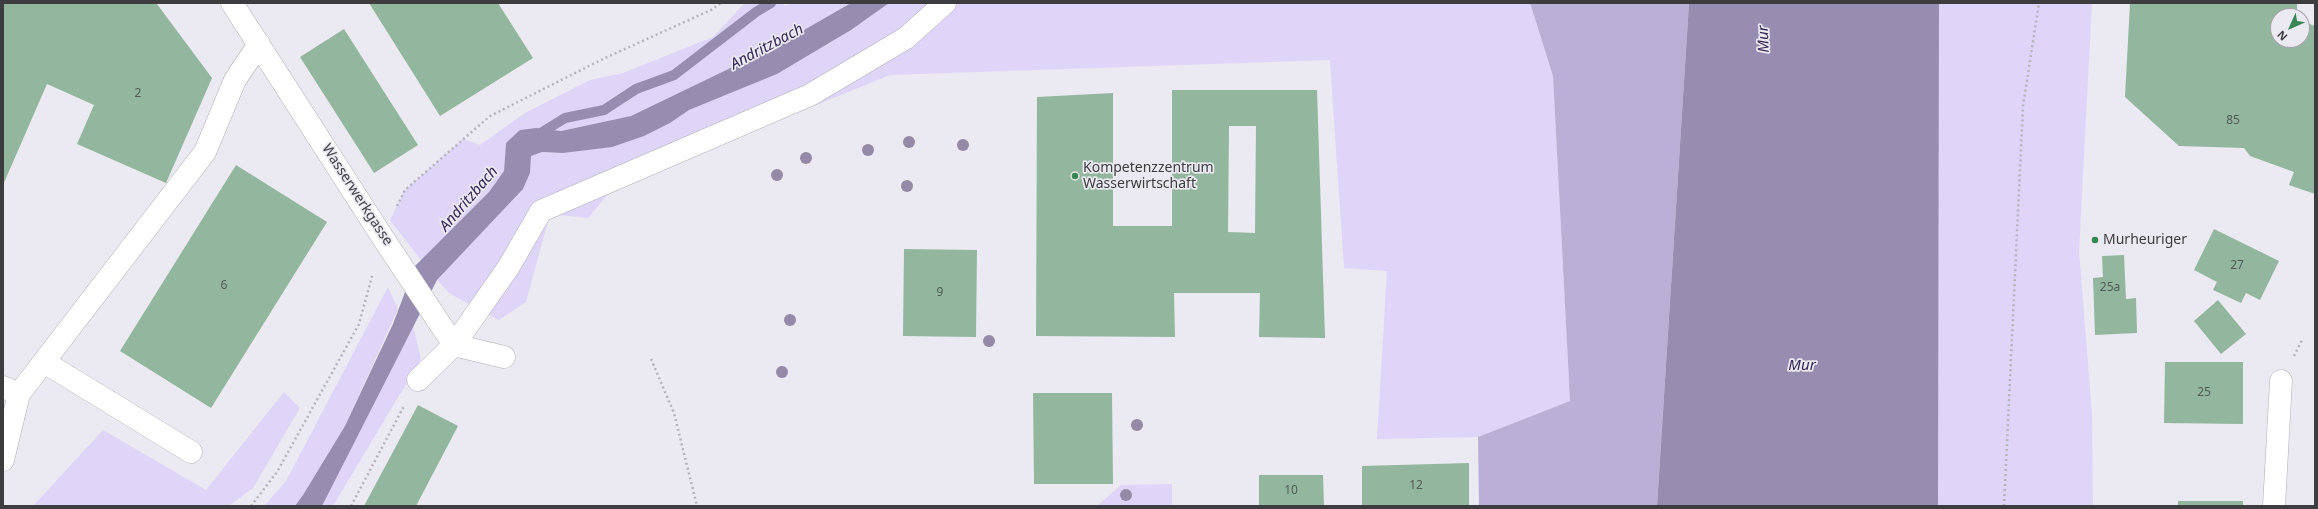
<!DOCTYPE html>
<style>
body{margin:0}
#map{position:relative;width:2318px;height:509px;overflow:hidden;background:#ebe9f1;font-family:"Noto Sans",sans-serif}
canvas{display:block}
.frame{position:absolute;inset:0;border:4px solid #3d3c3f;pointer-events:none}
.north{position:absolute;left:2270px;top:8px;width:40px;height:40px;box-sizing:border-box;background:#ebe9f1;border:1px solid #a5a4aa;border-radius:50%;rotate:225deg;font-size:11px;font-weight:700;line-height:16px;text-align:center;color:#3d3c3f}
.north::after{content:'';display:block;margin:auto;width:14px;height:18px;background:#388656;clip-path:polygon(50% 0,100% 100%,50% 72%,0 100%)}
</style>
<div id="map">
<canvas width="2318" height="509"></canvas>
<div class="frame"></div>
<div class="north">N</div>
</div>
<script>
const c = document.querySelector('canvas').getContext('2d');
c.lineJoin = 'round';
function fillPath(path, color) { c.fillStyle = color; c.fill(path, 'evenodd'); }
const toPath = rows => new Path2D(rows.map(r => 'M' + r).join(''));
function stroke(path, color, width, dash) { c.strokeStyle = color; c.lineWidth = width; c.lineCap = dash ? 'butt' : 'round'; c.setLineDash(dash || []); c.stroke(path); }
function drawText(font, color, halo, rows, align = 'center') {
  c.font = font + ' "Noto Sans",sans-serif'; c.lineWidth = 3.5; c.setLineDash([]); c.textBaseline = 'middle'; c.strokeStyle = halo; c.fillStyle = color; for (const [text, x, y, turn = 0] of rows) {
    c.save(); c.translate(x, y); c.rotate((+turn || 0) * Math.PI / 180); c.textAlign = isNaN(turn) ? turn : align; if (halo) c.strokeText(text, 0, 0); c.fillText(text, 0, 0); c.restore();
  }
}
const green = toPath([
 [745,3,783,3,785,6,792,3,851,3,776,46,631,116,561,131,536,128,506,143,504,171,489,192,421,260,390,220,405,190,463,139,480,145,525,113,590,80,623,73,713,37],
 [889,3,1530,3,1553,76,1570,401,1478,437,1377,439,1387,271,1344,268,1330,60,890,75,614,187,588,218,550,214,526,302,499,320,449,293,437,280,523,189,530,173,531,156,542,152,563,153,644,136,670,123,689,110,777,74,851,30],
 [1939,3,2092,3,2079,251,2092,414,2093,506,1938,506],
 [388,287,398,309,345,426,303,495,295,506,264,506,286,481],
 [413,326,421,359,333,506,322,506],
 [284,392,300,408,253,488,229,506,33,506,103,430,206,490],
 [1172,484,1172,506,1097,506,1121,485]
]);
const forest = toPath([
 [1530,3,1689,3,1657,506,1479,506,1478,437,1570,401,1553,76]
]);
const water = toPath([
 [851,3,889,3,851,30,777,74,689,110,670,123,644,136,612,147,563,153,542,152,531,156,530,173,523,189,437,280,322,506,295,506,303,495,345,426,393,324,415,266,489,192,504,171,506,143,520,130,536,128,561,131,631,116,776,46],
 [1689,3,1939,3,1938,506,1657,506]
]);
const stream = toPath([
 [536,136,565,118,604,110,636,89,674,75,756,12,771,3]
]);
const building = toPath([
 [3,3,157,4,212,78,166,183,77,144,94,105,47,84,3,185],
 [369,3,498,3,533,58,440,116],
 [2130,3,2297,3,2297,16,2278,16,2278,40,2302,40,2302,21,2315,26,2315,194,2289,185,2294,172,2250,156,2244,148,2179,146,2125,97],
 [344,29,418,145,374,173,300,57],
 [1172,90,1317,90,1325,338,1259,337,1260,293,1174,293,1175,337,1036,336,1037,97,1113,93,1113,226,1172,226],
 [1229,126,1256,126,1255,233,1228,232],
 [236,165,327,222,211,408,120,351],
 [2214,229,2279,261,2260,300,2246,293,2241,303,2213,290,2217,282,2194,270],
 [904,249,977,250,976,337,903,336],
 [2124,255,2126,299,2136,298,2137,333,2095,335,2093,278,2103,277,2102,256],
 [2218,300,2246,334,2221,354,2194,321],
 [2165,362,2243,362,2243,424,2164,423],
 [1033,393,1112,393,1113,484,1034,484],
 [418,405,458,426,416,506,364,506],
 [1469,463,1469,506,1362,506,1362,466],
 [1259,475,1323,475,1324,506,1259,506],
 [2178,501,2243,501,2243,506,2178,506]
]);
const path = toPath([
 [397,206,405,190,490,116,605,58,711,10,721,3],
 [2294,356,2303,338],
 [651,359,674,413,697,506],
 [251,506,277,472,359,324,372,276],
 [351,506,404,406],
 [2004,506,2023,106,2039,3]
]);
const minor = toPath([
 [232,3,383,238,454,345,504,357],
 [44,362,191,452],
 [418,380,454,345,508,268,541,211,810,95,906,38,945,3],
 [3,387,19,394,3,460],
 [19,394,205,152,235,80,259,44],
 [2274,506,2281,381]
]);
const trees = [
 [909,142],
 [963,145],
 [868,150],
 [806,158],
 [777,175],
 [907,186],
 [790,320],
 [989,341],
 [782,372],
 [1137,425],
 [1126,495]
];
const markers = [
 [1075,176,4,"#388656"],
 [2095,240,4,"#388656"]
];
const numberNames = [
 ["2",138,94],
 ["85",2233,121],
 ["27",2237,266],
 ["6",224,286],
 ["25a",2110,288],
 ["9",940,293],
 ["25",2204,393],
 ["12",1416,486],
 ["10",1291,491]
];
const poiNames = [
 ["Kompetenzzentrum",1083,168],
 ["Wasserwirtschaft",1083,184],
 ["Murheuriger",2103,240]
];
const streetNames = [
 ["Wasserwerkgasse",357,195,57]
];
const waterNames = [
 ["Mur",1764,39,-92],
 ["Andritzbach",767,47,-28],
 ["Andritzbach",469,199,-49],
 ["Mur",1802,366]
];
fillPath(green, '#ded5f9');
fillPath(forest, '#bab0d5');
fillPath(water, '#968db0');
stroke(stream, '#968db0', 10);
fillPath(building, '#93b79e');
stroke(minor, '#b0aeb6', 23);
stroke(path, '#b6b4bb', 2.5, [2, 3]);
stroke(minor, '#fff', 22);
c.fillStyle = '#948aa8';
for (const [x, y] of trees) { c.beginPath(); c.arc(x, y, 6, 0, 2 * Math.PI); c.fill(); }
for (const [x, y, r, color] of markers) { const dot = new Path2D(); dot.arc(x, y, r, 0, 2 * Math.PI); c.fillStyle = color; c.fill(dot); stroke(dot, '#ebe9f1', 1.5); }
drawText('12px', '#525b57', null, numberNames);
drawText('14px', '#3d3c3f', '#ebe9f1', poiNames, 'left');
drawText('14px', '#3d3c3f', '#ebe9f1', streetNames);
drawText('italic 15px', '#352555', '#ebe9f1', waterNames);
</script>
